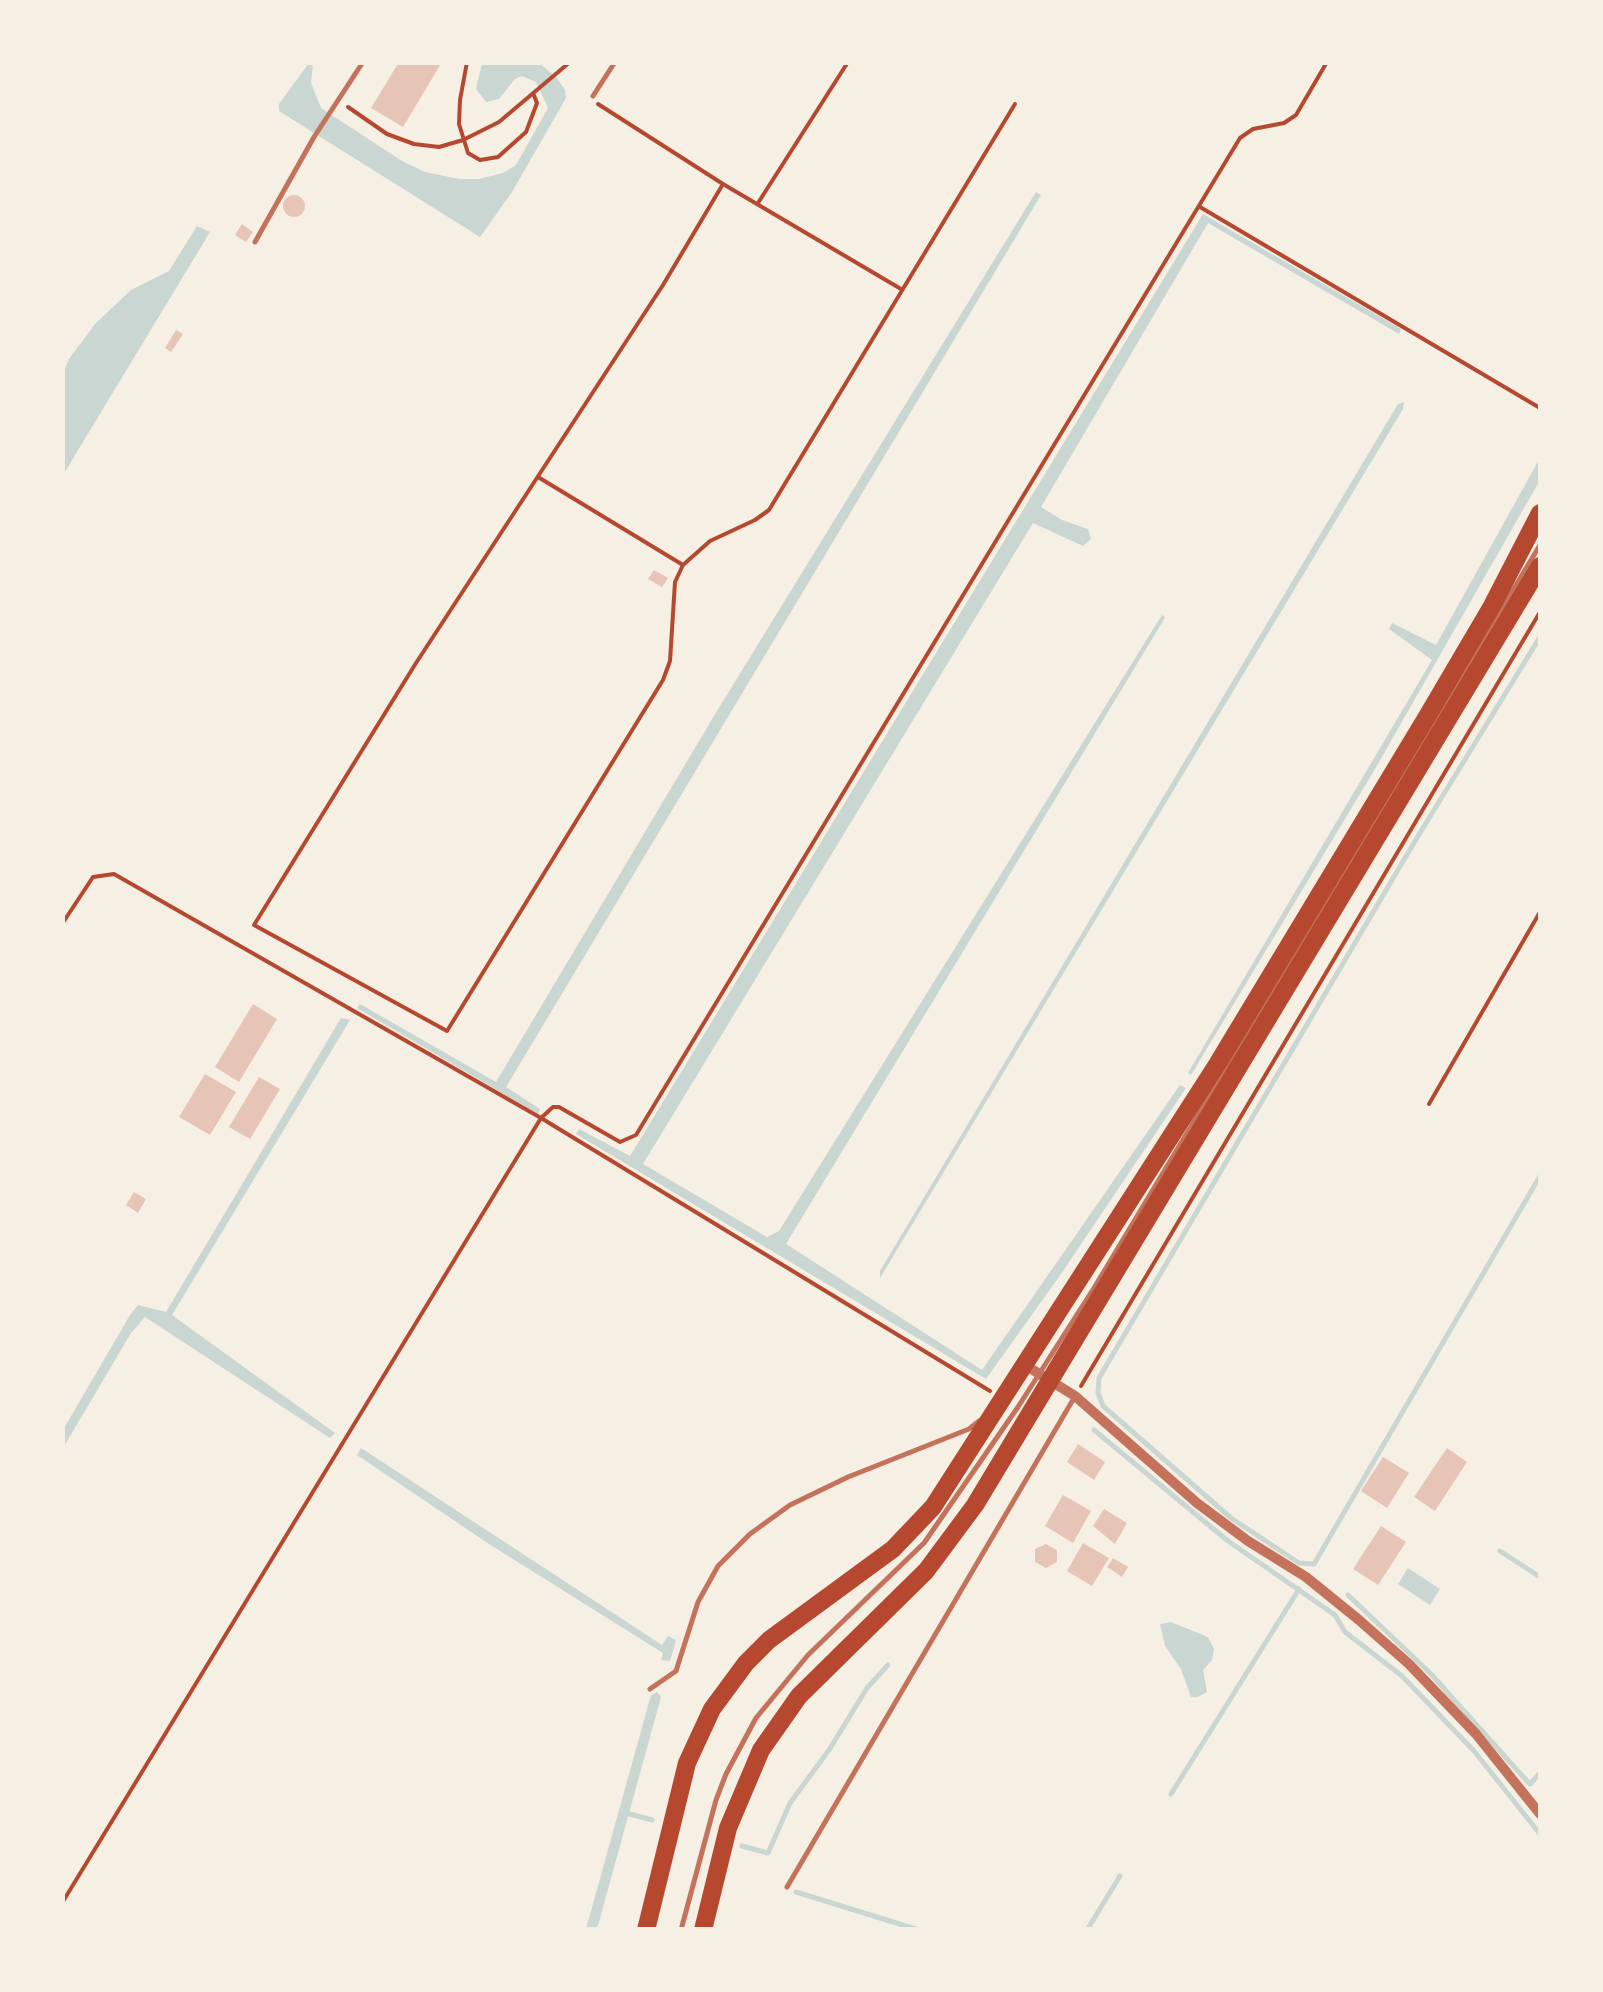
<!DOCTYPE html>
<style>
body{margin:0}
#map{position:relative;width:1603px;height:1992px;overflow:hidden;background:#f6efe4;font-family:Mulish,sans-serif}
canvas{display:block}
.frame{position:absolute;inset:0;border:65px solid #f6efe4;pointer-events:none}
</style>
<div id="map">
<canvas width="1603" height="1992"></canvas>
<div class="frame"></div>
</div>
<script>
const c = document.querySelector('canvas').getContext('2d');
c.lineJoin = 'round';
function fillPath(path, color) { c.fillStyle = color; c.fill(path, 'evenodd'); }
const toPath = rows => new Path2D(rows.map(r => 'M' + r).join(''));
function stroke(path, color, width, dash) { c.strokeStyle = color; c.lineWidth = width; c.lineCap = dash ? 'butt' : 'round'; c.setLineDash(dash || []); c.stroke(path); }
const water = toPath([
 [309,63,313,63,311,83,321,108,402,161,425,172,459,179,479,179,503,173,516,165,548,108,536,82,522,76,515,79,499,99,486,102,476,89,482,63,539,63,556,77,565,90,566,98,512,192,480,237,279,111,279,104],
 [1036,192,1041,195,506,1087,540,1109,538,1114,357,1008,360,1004,496,1082,717,711],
 [1203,214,1401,329,1399,334,1208,223,1041,507,1062,520,1088,529,1091,539,1083,546,1033,523,643,1164,767,1237,779,1231,1162,615,1165,617,1163,621,786,1244,982,1370,1180,1085,1186,1088,1061,1274,986,1379,576,1134,579,1129,630,1156],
 [197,226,210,232,63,475,63,373,69,359,95,324,131,290,169,271],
 [1404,402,1403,409,880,1278,880,1271,1398,404],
 [1540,458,1540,480,1375,769,1191,1075,1188,1073,1432,660,1389,629,1392,623,1436,645],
 [341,1018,350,1020,172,1315,335,1433,330,1438,145,1317,131,1333,63,1448,63,1430,130,1315,138,1305,166,1312],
 [361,1448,662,1645,668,1636,676,1640,670,1661,661,1660,663,1653,489,1544,357,1455],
 [1408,1568,1440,1589,1430,1605,1398,1584],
 [1171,1622,1208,1637,1214,1649,1212,1660,1203,1670,1207,1692,1198,1697,1191,1697,1181,1669,1165,1646,1160,1624],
 [657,1692,661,1697,597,1929,586,1929,651,1695]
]);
const stream = toPath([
 [1540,637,1415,841,1099,1378,1098,1393,1103,1406,1231,1518,1299,1563,1314,1564,1540,1176],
 [1094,1430,1228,1541,1335,1615,1345,1632,1402,1676,1474,1751,1540,1834],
 [1500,1551,1540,1577],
 [1348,1595,1431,1674,1525,1779,1530,1784,1540,1773],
 [1171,1794,1299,1589],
 [626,1813,652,1820],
 [742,1846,768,1853,790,1803,829,1750,867,1688,888,1665],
 [796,1892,919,1930],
 [1087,1930,1120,1876]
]);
const building = toPath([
 [399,62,442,62,403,127,371,108],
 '283 206a11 11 0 1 1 22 0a11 11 0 1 1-22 0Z',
 [242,224,253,232,246,242,235,235],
 [176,330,183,334,171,352,165,348],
 [654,570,668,578,662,587,648,579],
 [253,1004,277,1019,239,1082,215,1067],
 [205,1074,236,1092,210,1135,179,1117],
 [259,1077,280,1089,250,1139,229,1127],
 [134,1192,146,1199,138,1213,126,1205],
 [1078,1444,1105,1462,1094,1480,1067,1462],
 [1447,1448,1467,1462,1435,1511,1414,1497],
 [1383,1457,1409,1473,1387,1508,1361,1491],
 [1063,1495,1091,1511,1073,1543,1045,1526],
 [1104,1509,1127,1523,1115,1544,1093,1526],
 [1381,1526,1406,1542,1378,1585,1353,1569],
 [1083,1543,1109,1558,1092,1586,1067,1571],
 [1046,1544,1057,1550,1057,1562,1046,1568,1035,1562,1035,1549],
 [1113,1558,1128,1567,1122,1577,1107,1567]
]);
const path = toPath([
 [467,62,460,100,459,124,468,153,480,160,498,157,526,132,537,103,533,93],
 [598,104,723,184,901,289],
 [348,107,387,134,414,144,439,147,463,140,499,122,570,62],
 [723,184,663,285,416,663,254,925,447,1031,663,680,670,661,675,582,683,565,710,541,755,520,769,510,1015,104],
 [758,203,848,62],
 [1200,207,1540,408],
 [538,477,683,565],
 [62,924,93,877,114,874,541,1118,990,1391],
 [1429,1104,1540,912],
 [1081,1386,1540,612],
 [62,1903,541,1118,553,1107,559,1107,620,1142,636,1135,1240,138,1253,129,1284,123,1296,115,1327,62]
]);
const service = toPath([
 [593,96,615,62],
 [255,242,314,137,363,62],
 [650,1689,676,1671,698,1602,718,1566,750,1534,790,1505,848,1477,969,1429,979,1421],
 [787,1887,1074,1398],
 [681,1930,716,1800,726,1774,756,1718,808,1655,924,1543,1018,1407,1094,1288,1540,545]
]);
const minor = toPath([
 [1025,1365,1075,1396,1197,1503,1248,1541,1306,1577,1359,1620,1409,1664,1476,1734,1540,1814]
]);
const primary = toPath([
 [646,1930,687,1763,712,1709,746,1663,769,1640,893,1549,933,1507,1218,1063,1428,715,1492,606,1540,513],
 [703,1930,728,1828,761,1750,799,1696,926,1571,975,1505,1540,566]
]);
fillPath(water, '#c9d6d2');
stroke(stream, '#c9d6d2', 5);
fillPath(building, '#e6c5b7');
stroke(path, '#b5482f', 4);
stroke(service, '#c5725c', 5);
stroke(minor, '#c5725c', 10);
stroke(primary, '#b5482f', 18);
</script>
